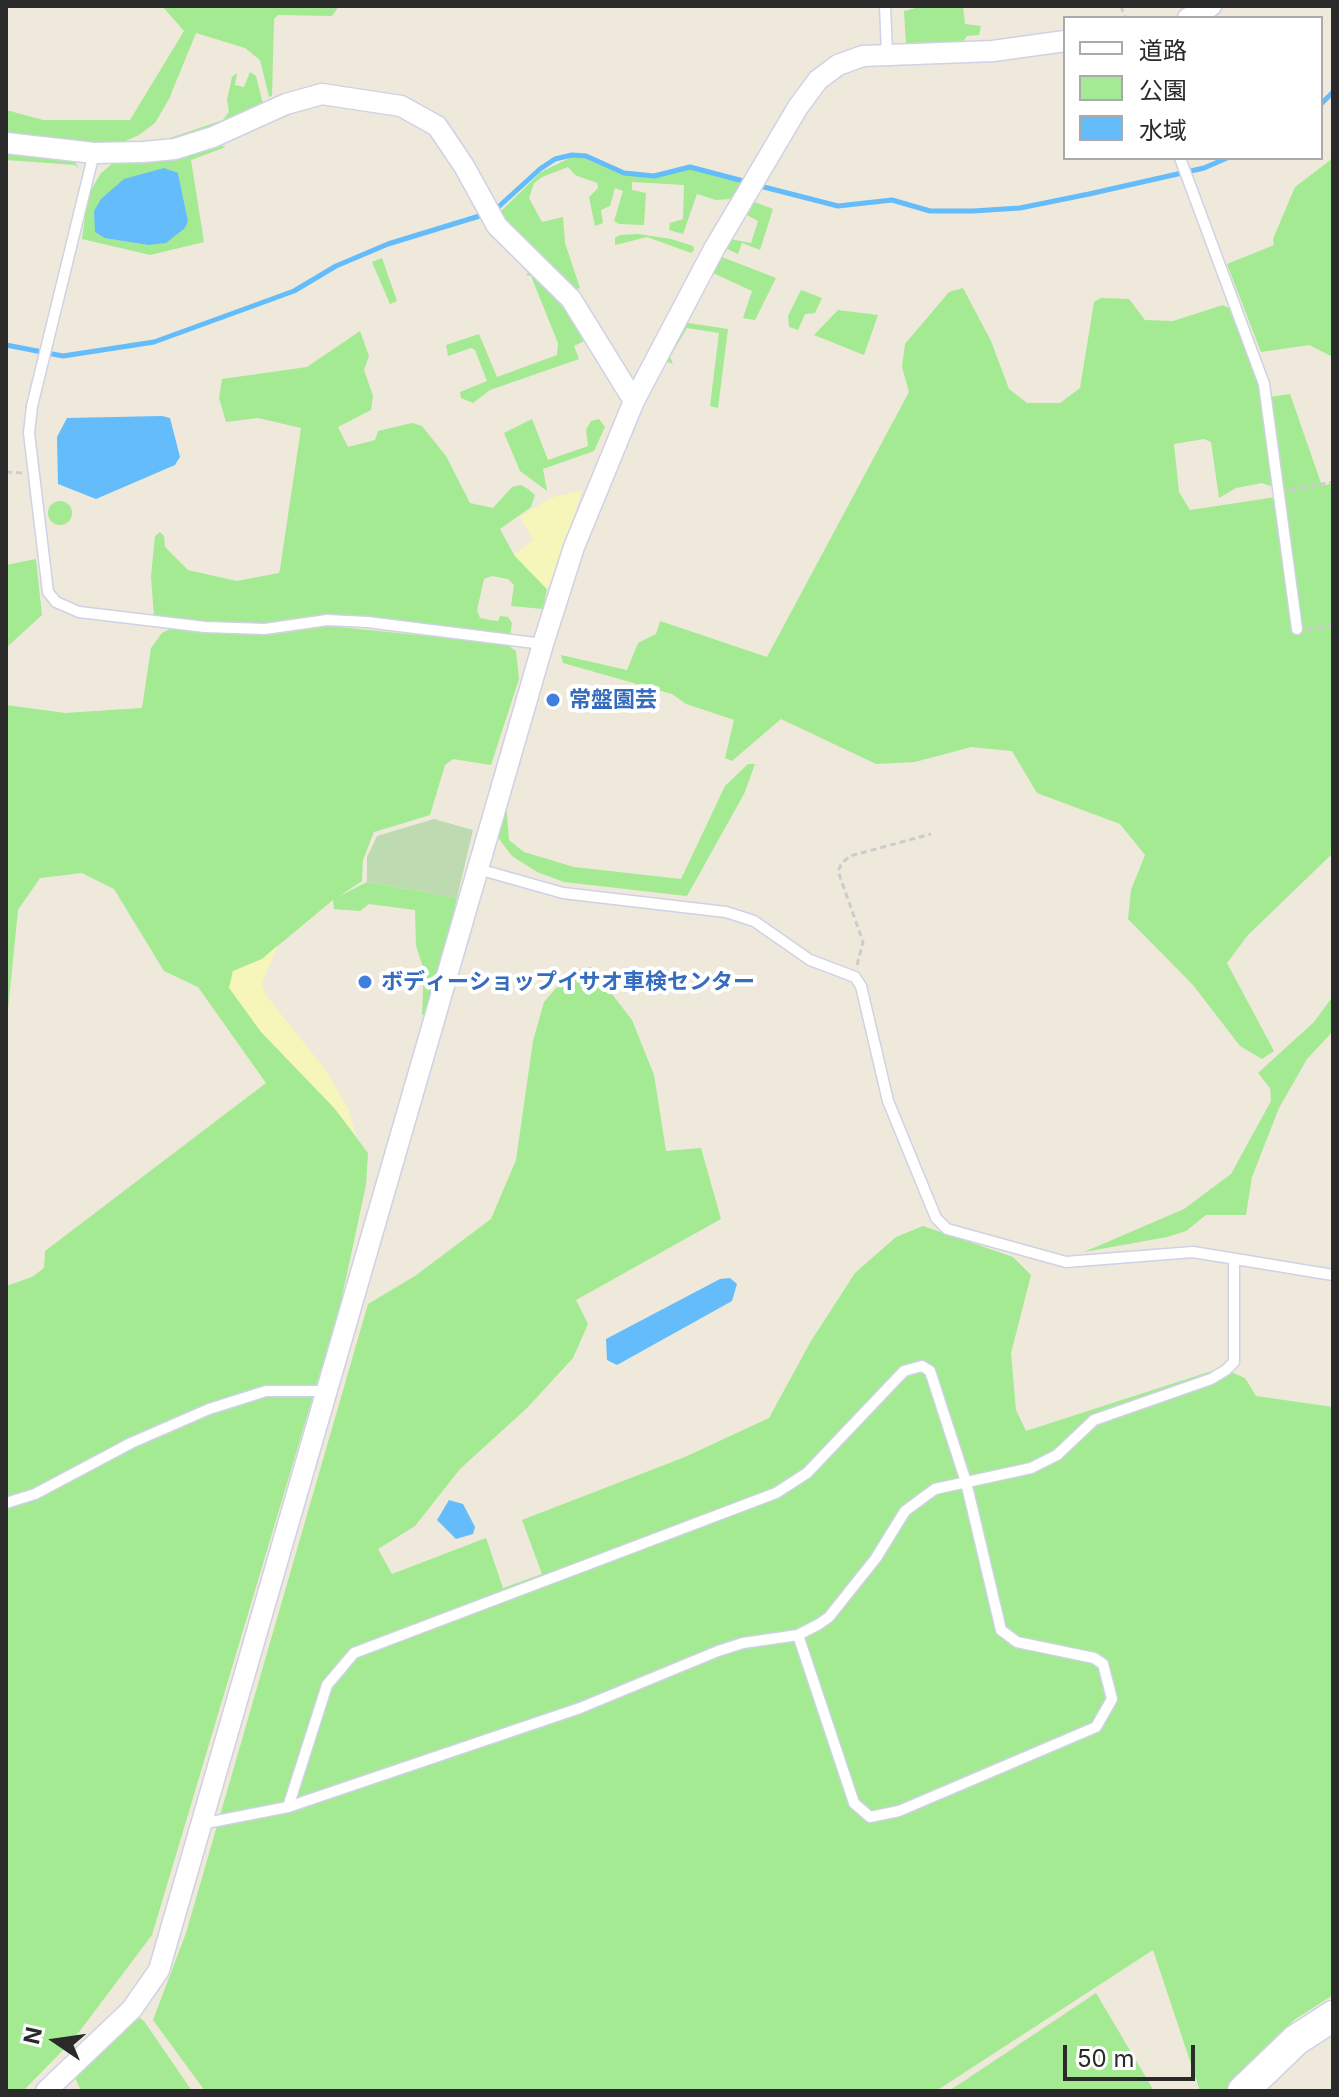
<!DOCTYPE html>
<meta charset="utf-8">
<style>
body{margin:0}
#map{position:relative;width:1339px;height:2097px;overflow:hidden;background:#eee9db;font-family:Inter,"Noto Sans JP",sans-serif}
canvas{display:block}
.frame{position:absolute;inset:0;border:8px solid #2a2a2a;pointer-events:none}
.legend{position:absolute;left:1063px;top:16px;width:260px;height:144px;box-sizing:border-box;background:#fff;border:2px solid #aaa;margin:0;padding:10px 14px;list-style:none;font-size:24px;color:#2a2a2a}
.legend li{display:flex;align-items:center;gap:16px;height:40px}
.legend b{width:40px;border:2px solid #aaa}
.north{position:absolute;left:16px;top:2001px;width:80px;height:80px;-webkit-text-stroke:6px #fff;paint-order:stroke;rotate:283deg;font-size:22px;font-weight:700;line-height:32px;text-align:center;color:#2a2a2a}
.north::after{content:'';display:block;margin:auto;width:28px;height:36px;background:#2a2a2a;clip-path:polygon(50% 0,100% 100%,50% 72%,0 100%)}
.scale{position:absolute;left:1063px;top:2045px;width:132px;height:36px;box-sizing:border-box;border:4px solid #2a2a2a;border-top:0;padding-left:10px;font-size:24px;line-height:28px;white-space:nowrap;color:#2a2a2a;-webkit-text-stroke:6px #fff;paint-order:stroke}
</style>
<div id="map">
<canvas width="1339" height="2097"></canvas>
<div class="frame"></div>
<ul class="legend">
<li><b style="height:10px;background:#fff"></b>道路</li>
<li><b style="height:22px;background:#a3ea92"></b>公園</li>
<li><b style="height:22px;background:#64bcfa"></b>水域</li>
</ul>
<div class="north">N</div>
<div class="scale">50 m</div>
</div>
<script>
const c = document.querySelector('canvas').getContext('2d');
c.lineJoin = 'round';
function fillPath(path, color) { c.fillStyle = color; c.fill(path, 'evenodd'); }
const toPath = rows => new Path2D(rows.map(r => 'M' + r).join(''));
function stroke(path, color, width, dash) { c.strokeStyle = color; c.lineWidth = width; c.lineCap = dash ? 'butt' : 'round'; c.setLineDash(dash || []); c.stroke(path); }
function drawText(font, color, halo, rows, align = 'center') {
  c.font = font + ' Inter,"Noto Sans JP",sans-serif'; c.lineWidth = 8; c.setLineDash([]); c.textBaseline = 'middle'; c.strokeStyle = halo; c.fillStyle = color; for (const [text, x, y, turn = 0] of rows) {
    c.save(); c.translate(x, y); c.rotate((+turn || 0) * Math.PI / 180); c.textAlign = isNaN(turn) ? turn : align; if (halo) c.strokeText(text, 0, 0); c.fillText(text, 0, 0); c.restore();
  }
}
const green = toPath([
 [162,6,339,6,332,16,278,15,274,19,272,96,269,97,260,60,245,48,196,33,169,99,155,123,139,135,119,144,97,144,6,135,6,110,43,120,130,120,184,31],
 [924,6,963,6,965,24,981,26,979,35,967,36,962,43,906,44,904,11],
 [250,72,256,76,264,108,167,143,139,144,167,139,223,120,229,112,227,100,232,77,237,73,235,85,244,87],
 [219,145,226,147,191,160,204,242,150,255,82,239,88,195,101,173,112,164,160,160],
 [178,173,188,221,148,245,104,238,95,232],
 [6,151,74,160,79,169,75,165,6,160],
 [572,157,585,158,624,175,653,178,690,169,741,183,731,199,716,200,697,194,683,234,669,230,670,223,683,219,684,185,632,182,632,190,646,193,644,225,619,224,614,221,623,191,615,188,610,206,601,210,603,223,595,226,589,197,598,188,597,183,575,175,568,167,542,177,534,183,529,198,542,222,563,217,565,243,580,288,575,290,517,238,500,212,541,172],
 [1333,158,1333,357,1309,345,1261,352,1227,264,1274,245,1273,239,1295,187],
 [752,201,773,209,760,250,742,243,738,254,725,248,730,239,751,243,758,221,745,214],
 [638,234,671,239,693,246,694,250,691,253,647,237,615,245,615,238,620,235],
 [722,257,776,278,755,320,743,318,752,291,713,273],
 [382,258,397,301,390,304,372,262],
 [530,271,554,292,586,340,574,346,579,359,490,390,473,403,461,398,460,392,487,381,475,350,471,348,448,356,446,345,479,334,497,377,557,355,558,343,531,276,526,275],
 [963,288,991,341,1009,389,1027,403,1060,403,1080,388,1094,302,1101,298,1129,299,1145,320,1173,321,1223,305,1229,308,1258,374,1263,398,1290,394,1322,486,1333,483,1333,853,1248,935,1227,963,1274,1051,1262,1059,1240,1046,1193,985,1128,919,1131,890,1145,855,1120,824,1037,793,1012,751,971,747,915,762,876,764,781,719,732,761,725,758,734,720,686,704,672,694,563,663,561,655,627,670,638,643,656,634,660,621,767,657,909,392,902,367,905,344,949,292],
 [1204,439,1211,442,1219,498,1236,488,1262,483,1273,487,1276,497,1190,510,1179,492,1174,444],
 [801,290,822,298,815,313,805,314,798,330,789,327,788,316],
 [838,310,878,315,864,355,814,335],
 [682,322,728,329,718,408,710,406,719,333,687,328,670,357,673,364,661,360],
 [360,331,369,356,364,370,373,396,371,410,338,427,348,447,375,440,378,431,412,423,422,426,446,456,470,503,493,508,512,487,521,485,528,489,535,495,531,507,500,529,514,555,547,589,543,609,511,606,514,585,508,579,492,576,484,579,477,610,480,618,490,620,498,621,500,616,508,617,512,623,510,636,422,626,211,623,154,616,151,577,155,536,160,532,164,536,165,547,188,570,237,581,279,573,280,569,301,428,258,418,226,422,219,398,222,379,307,367],
 [532,419,548,460,588,446,586,430,591,421,599,419,605,427,594,451,543,469,547,491,520,471,504,433],
 '48 513a12 12 0 1 1 24 0a12 12 0 1 1-24 0Z',
 [36,559,42,615,6,648,6,565],
 [329,626,506,644,516,651,519,679,491,765,453,759,445,765,430,815,374,832,363,860,362,881,338,897,367,882,457,898,428,1015,422,1015,424,970,416,946,415,910,369,904,360,911,334,909,333,900,262,959,232,972,368,1153,366,1185,340,1306,152,1935,73,2040,23,2091,6,2091,6,1286,32,1277,44,1268,45,1251,266,1083,198,987,164,971,114,889,82,873,40,878,18,910,6,1029,6,705,65,713,142,708,151,648,162,633,170,629,269,635],
 [748,764,755,764,744,794,687,896,564,882,537,872,512,856,496,835,506,803,509,840,524,852,574,867,681,879,725,786],
 [591,967,632,1020,654,1075,666,1151,701,1148,721,1219,576,1300,588,1324,573,1358,527,1408,460,1469,415,1526,378,1549,392,1574,486,1538,503,1588,542,1574,522,1520,685,1457,769,1418,811,1341,855,1273,896,1237,923,1226,1013,1257,1031,1275,1011,1353,1016,1410,1026,1431,1221,1368,1245,1378,1256,1396,1333,1407,1333,1995,1294,2020,1225,2091,1200,2091,1153,1950,936,2091,205,2091,153,2020,186,1933,368,1304,415,1276,491,1219,516,1160,533,1041,544,1002,571,971],
 [1333,996,1333,1031,1307,1059,1279,1108,1252,1177,1246,1215,1206,1215,1186,1231,1167,1237,1084,1252,1184,1209,1231,1174,1271,1101,1270,1088,1258,1073,1314,1022],
 [1096,1993,1154,2091,949,2091],
 [136,2015,144,2021,192,2091,81,2091,74,2075]
]);
const sand = toPath([
 [582,490,562,553,547,589,514,555,533,540,520,517,550,498],
 [278,945,262,984,265,994,327,1072,349,1111,356,1136,338,1112,261,1032,229,988,233,971,262,959]
]);
const cemetery = toPath([
 [434,819,473,830,457,898,367,882,367,857,377,836]
]);
const water = toPath([
 [164,168,178,173,188,221,185,228,166,243,148,245,104,238,95,232,94,211,101,199,124,179],
 [162,416,170,418,180,457,175,465,96,499,58,484,57,437,67,418],
 [730,1278,737,1284,732,1301,617,1365,607,1360,606,1339,720,1279],
 [449,1500,463,1504,475,1527,473,1534,456,1539,437,1520]
]);
const stream = toPath([
 [1321,104,1333,92],
 [756,185,838,206,892,200,930,211,973,211,1020,208,1089,194,1204,168,1227,158],
 [495,210,540,169,555,159,572,155,586,156,624,173,654,176,690,167,747,182],
 [6,345,63,356,154,342,294,291,336,266,388,244,486,214]
]);
const path = toPath([
 [1121,6,1125,18],
 [6,472,22,473],
 [1290,490,1333,482],
 [1308,630,1333,625],
 [857,965,863,942,838,871,842,863,850,856,931,834]
]);
const lane = toPath([
 [885,6,887,53],
 [94,153,32,406,29,433,48,592,56,602,79,612,205,627,265,629,327,620,367,622,543,644],
 [1180,158,1264,384,1297,629],
 [478,869,563,893,726,912,754,921,810,960,855,977,861,986,888,1101,936,1218,947,1229,1066,1262,1193,1252,1333,1275],
 [6,1503,35,1494,131,1443,209,1409,266,1391,326,1391],
 [288,1807,327,1685,354,1653,776,1493,807,1473,904,1371,922,1366,930,1371,966,1482,1001,1630,1017,1642,1094,1658,1103,1664,1112,1699,1096,1727,899,1811,870,1817,854,1803,798,1635],
 [201,1824,288,1807,580,1708,718,1651,743,1643,798,1635,819,1624,829,1617,876,1558,905,1511,935,1489,1031,1468,1057,1455,1094,1420,1211,1379,1226,1370,1234,1362,1234,1261]
]);
const street = toPath([
 [1188,18,1211,6],
 [6,143,94,153,143,152,175,149,213,137,286,104,322,94,401,106,437,126,464,166,497,226,571,299,634,401],
 [46,2091,132,2009,159,1970,543,644,574,547,634,401,714,249,798,107,818,80,838,65,863,56,993,51,1065,41]
]);
const secondary = toPath([
 [1243,2091,1296,2040,1333,2016]
]);
const markers = [
 [553,700,8,"#3f7fe0"],
 [365,982,8,"#3f7fe0"]
];
const shopNames = [
 ["常盤園芸",569,700],
 ["ボディーショップイサオ車検センター",381,982]
];
fillPath(green, '#a3ea92');
fillPath(sand, '#f6f6bb');
fillPath(cemetery, '#bedab0');
fillPath(water, '#64bcfa');
stroke(stream, '#64bcfa', 5);
stroke(lane, '#d0d1e5', 13);
stroke(street, '#d0d1e5', 23);
stroke(secondary, '#d0d1e5', 33);
stroke(path, '#ccc', 3, [6, 4]);
stroke(lane, '#fff', 10);
stroke(street, '#fff', 20);
stroke(secondary, '#fff', 30);
for (const [x, y, r, color] of markers) { const dot = new Path2D(); dot.arc(x, y, r, 0, 2 * Math.PI); c.fillStyle = color; c.fill(dot); stroke(dot, '#fff', 3); }
drawText('bold 22px', '#366cbe', '#fff', shopNames, 'left');
</script>
